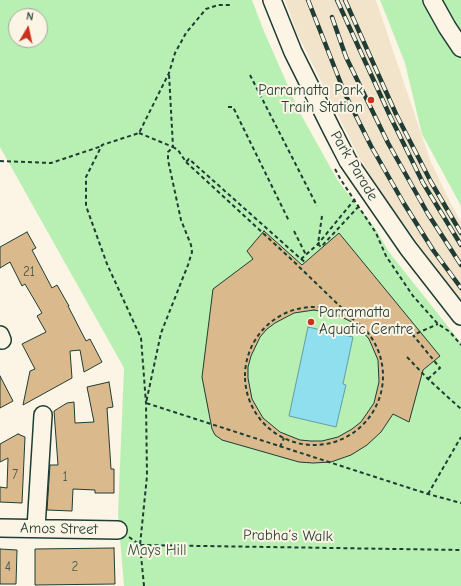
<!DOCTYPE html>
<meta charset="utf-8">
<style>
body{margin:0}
#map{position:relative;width:461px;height:586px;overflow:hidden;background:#fcf5e5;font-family:"Comic Neue",sans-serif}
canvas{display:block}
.north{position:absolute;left:8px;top:8px;width:40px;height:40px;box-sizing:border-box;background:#fcf5e5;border:1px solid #a4ab9e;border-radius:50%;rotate:9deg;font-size:11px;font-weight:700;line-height:16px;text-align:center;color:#1f3d34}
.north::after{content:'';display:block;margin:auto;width:14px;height:18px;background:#c8321e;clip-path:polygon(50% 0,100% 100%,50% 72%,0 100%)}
</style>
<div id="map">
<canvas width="461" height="586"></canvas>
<div class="north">N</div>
</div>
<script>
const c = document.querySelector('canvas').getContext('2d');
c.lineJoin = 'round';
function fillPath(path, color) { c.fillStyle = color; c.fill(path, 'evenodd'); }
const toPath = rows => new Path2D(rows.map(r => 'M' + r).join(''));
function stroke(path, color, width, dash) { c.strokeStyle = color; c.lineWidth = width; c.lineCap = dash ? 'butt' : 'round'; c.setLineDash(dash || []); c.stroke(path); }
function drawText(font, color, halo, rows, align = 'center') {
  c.font = font + ' "Comic Neue",sans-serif'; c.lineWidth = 4; c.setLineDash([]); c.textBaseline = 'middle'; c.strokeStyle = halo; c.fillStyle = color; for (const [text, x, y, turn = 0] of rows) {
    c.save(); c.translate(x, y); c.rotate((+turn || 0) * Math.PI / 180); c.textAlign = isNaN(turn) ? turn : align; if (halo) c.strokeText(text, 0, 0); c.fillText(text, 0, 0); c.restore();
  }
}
const built = toPath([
 [285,0,376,0,430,160,450,202,461,222,461,302,388,202,359,157,297,33]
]);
const green = toPath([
 [0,0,252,0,263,29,299,111,338,181,375,228,389,252,461,343,461,586,124,586,118,514,124,368,0,147],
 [16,16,40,16,40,40,16,40],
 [380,0,461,0,461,206,422,134,405,63]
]);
const water = toPath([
 [308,327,353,337,343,384,346,385,336,427,289,416,308,327]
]);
const building = toPath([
 [264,231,302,265,339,233,440,356,423,370,409,422,393,414,381,432,367,445,351,455,331,462,313,463,299,462,222,440,215,435,212,429,202,377,213,289,253,259,247,251,264,231],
 [314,310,335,314,354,323,362,331,369,339,378,360,379,382,374,403,361,422,352,429,338,437,322,441,311,441,300,440,280,432,263,418,252,399,248,378,248,367,251,356,260,337,267,329,275,323,294,313,314,310],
 [27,232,36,248,32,250,52,288,57,285,69,306,68,306,86,341,90,339,102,362,84,372,80,350,70,351,72,378,23,405,30,371,35,369,22,344,46,332,37,316,42,313,25,284,22,286,10,262,0,268,0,247,27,232],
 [0,376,13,401,0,408,0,376],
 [109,382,113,407,107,408,111,469,114,469,114,493,95,493,95,490,73,489,72,511,47,510,50,465,58,465,54,411,67,403,74,402,75,423,94,422,87,387,109,382],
 [18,434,25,437,22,503,0,502,0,487,7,488,8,458,0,462,0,444,18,434],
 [114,548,115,584,35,585,35,549,114,548],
 [0,549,17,550,16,584,0,584,0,549]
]);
const path = toPath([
 [250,75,317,206],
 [228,107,233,107,289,221],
 [139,133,173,147,169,74],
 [0,161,51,163,102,146],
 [186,162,290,258,350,316],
 [335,169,341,180,376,233,386,256,413,296,438,324,450,332,461,345],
 [355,199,318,244,301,259,189,159,186,162,178,150,173,147,168,152,168,160,181,220,191,245,192,252,188,265,161,333,146,403,428,494,461,503],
 [322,216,318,244,321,247,359,206],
 [294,231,306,255],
 [301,259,305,262],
 '245 376a69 69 0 1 1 138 0a69 69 0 1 1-138 0Z',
 [407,357,428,379,461,409],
 [428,379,440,368,413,335,438,324],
 [280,447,284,438],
 [428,494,461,437],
 [129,537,140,545,461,550],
 [144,586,140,545,147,476,146,403,141,338,107,264,86,206,86,177,102,145,139,133,169,73,175,53,186,33,206,9,218,5,232,5]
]);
const minor = toPath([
 [272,0,293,52,332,130,348,161,408,248,461,316],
 [432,0,447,27,461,48],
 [0,335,2,340],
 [0,528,118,530],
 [36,528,43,415]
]);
const rail = toPath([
 [308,0,345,94,371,146,403,202,433,250,461,288],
 [337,0,390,116,423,183,461,245],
 [345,0,396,114,431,182,461,233],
 [332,17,346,57,388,143,428,214,461,265]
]);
const markers = [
 [371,100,4,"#c8321e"],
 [311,322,4,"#c8321e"]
];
const numberNames = [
 ["21",29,272],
 ["7",15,475],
 ["1",65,477],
 ["4",8,567],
 ["2",75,567]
];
const poiNames = [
 ["Parramatta Park",363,91],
 ["Train Station",363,108],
 ["Parramatta",319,313,"left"],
 ["Aquatic Centre",319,330,"left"]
];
const streetNames = [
 ["Park Parade",354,166,59],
 ["Amos Street",59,529,1],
 ["Prabha’s Walk",288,536,1]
];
const parkNames = [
 ["Mays Hill",157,551]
];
fillPath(built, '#f2e3cb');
fillPath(green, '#b8efb2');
fillPath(water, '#90dfee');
stroke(water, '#639ea4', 1);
fillPath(building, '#daba8d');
stroke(building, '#1f3d34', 1);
stroke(minor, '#1f3d34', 20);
stroke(path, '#1f3d34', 2, [4, 3]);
stroke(minor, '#fcf5e5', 17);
stroke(rail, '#1f3d34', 4.5);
stroke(rail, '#fcf5e5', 3, [9]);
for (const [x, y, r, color] of markers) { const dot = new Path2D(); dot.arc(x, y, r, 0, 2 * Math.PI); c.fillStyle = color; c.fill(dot); stroke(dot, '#fcf5e5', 1.5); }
drawText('13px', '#4e5c4a', null, numberNames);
drawText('15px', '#1f3d34', '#fcf5e5', poiNames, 'right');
drawText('15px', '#1f3d34', '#fcf5e5', streetNames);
drawText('15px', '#365847', '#fcf5e5', parkNames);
</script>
